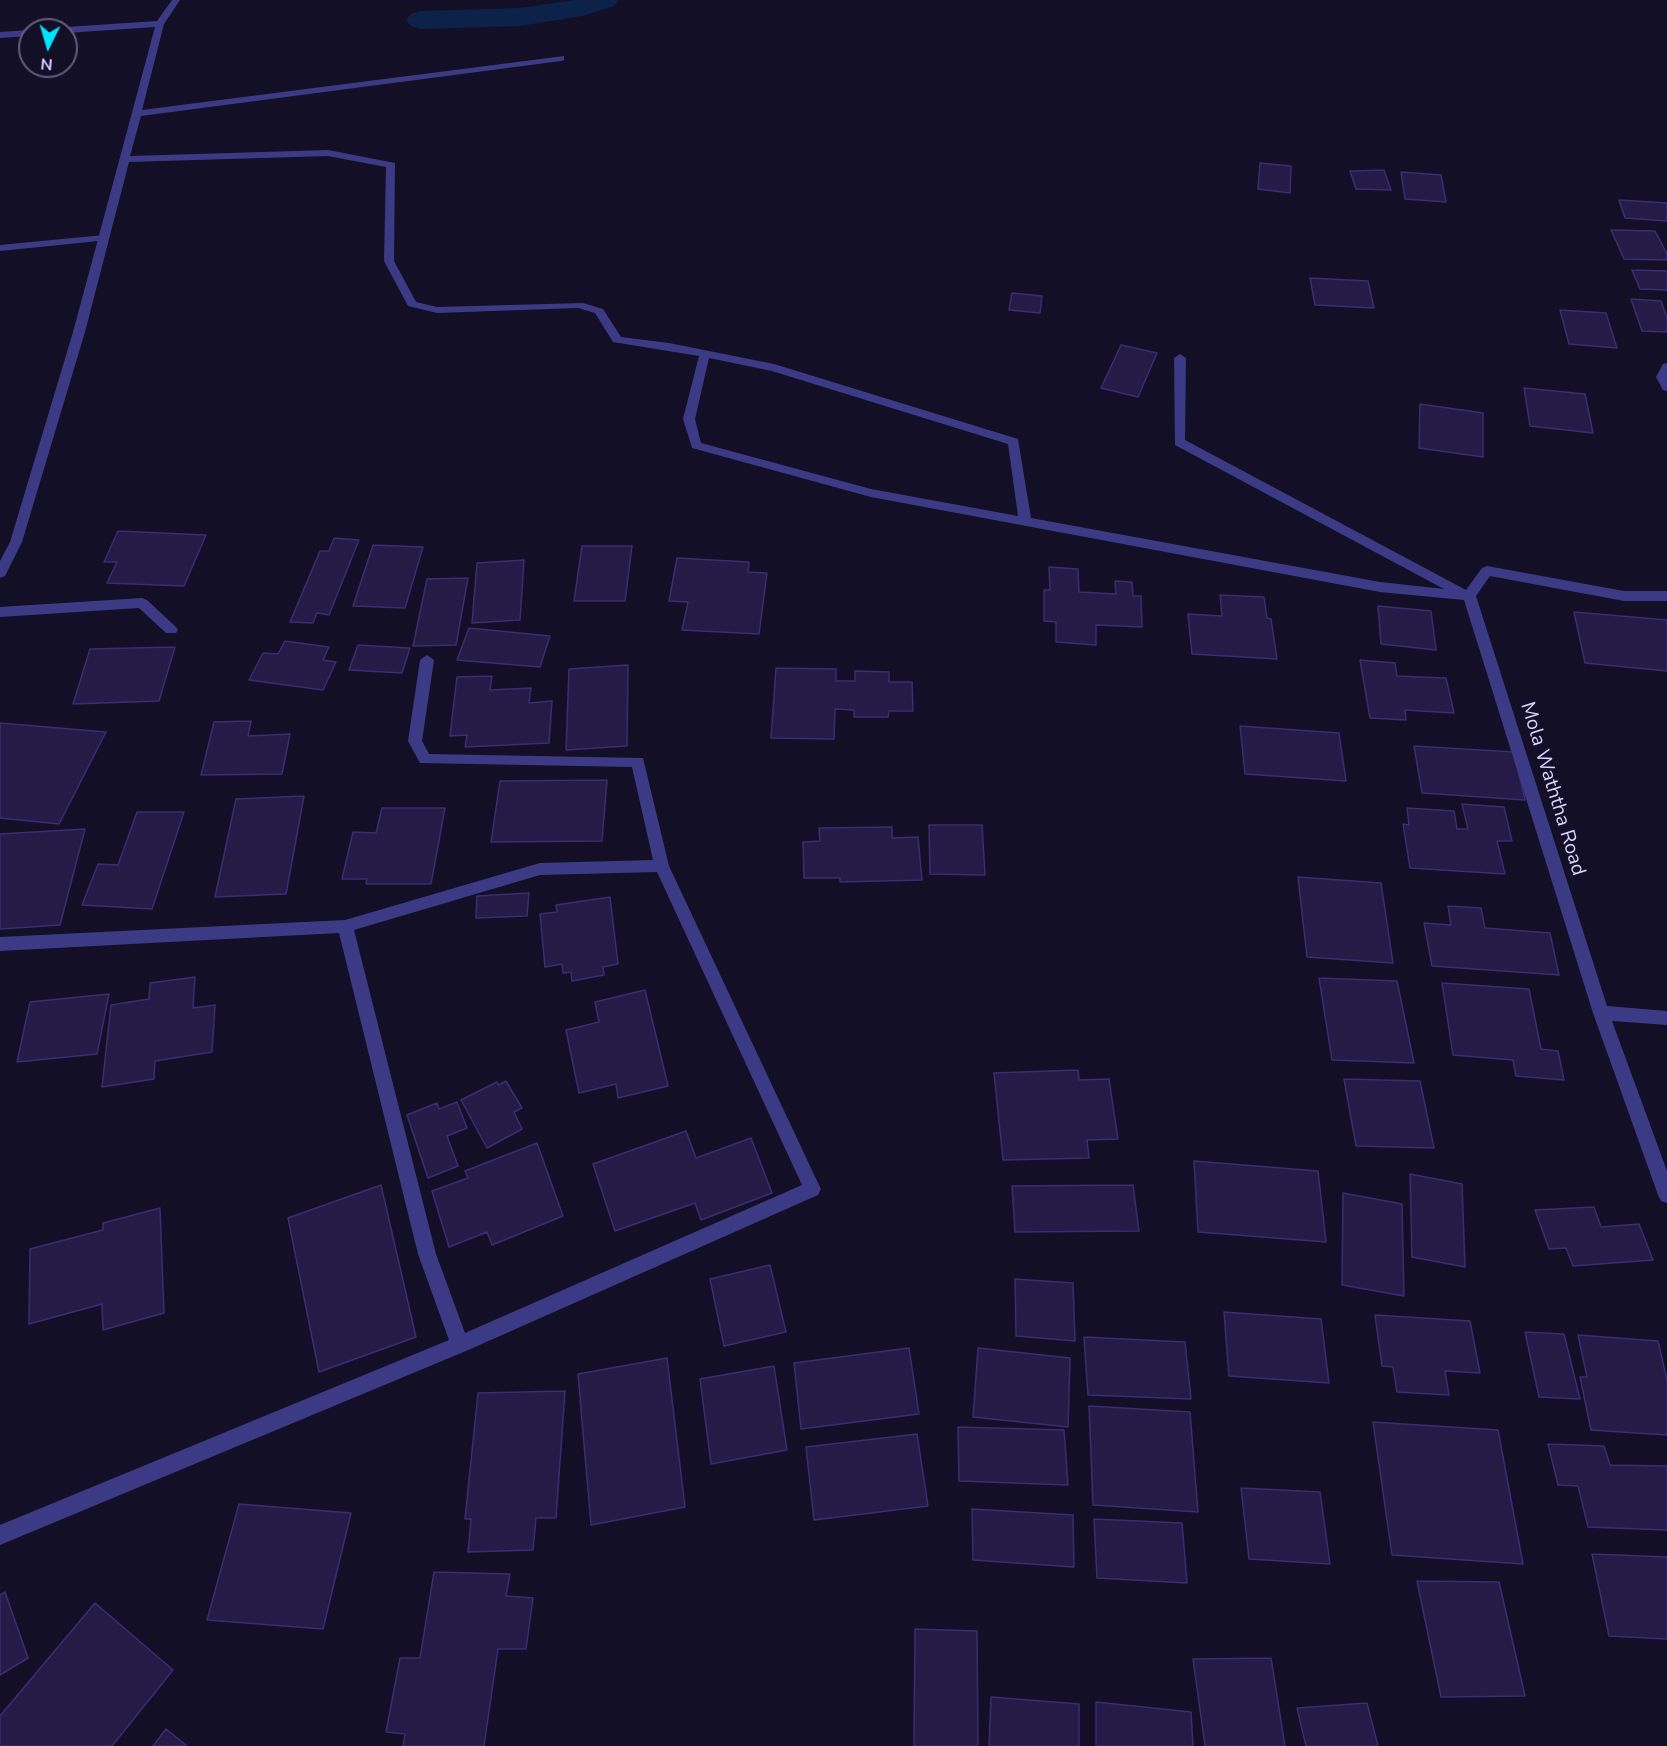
<!DOCTYPE html>
<style>
body{margin:0}
#map{position:relative;width:1667px;height:1746px;overflow:hidden;background:#130f26;font-family:"Nunito Sans",sans-serif}
canvas{display:block}
.north{position:absolute;left:18px;top:18px;width:60px;height:60px;box-sizing:border-box;background:#130f26;border:2px solid #625e7d;border-radius:50%;rotate:185deg;font-size:16px;font-weight:700;line-height:24px;text-align:center;color:#d9d4ff}
.north::after{content:'';display:block;margin:auto;width:21px;height:27px;background:#00e5ff;clip-path:polygon(50% 0,100% 100%,50% 72%,0 100%)}
</style>
<div id="map">
<canvas width="1667" height="1746"></canvas>
<div class="north">N</div>
</div>
<script>
const c = document.querySelector('canvas').getContext('2d');
c.lineJoin = 'round';
const toPath = rows => new Path2D(rows.map(r => 'M' + r).join(''));
function fillPath(path, color) { c.fillStyle = color; c.fill(path, 'evenodd'); }
function stroke(path, color, width, dash) { c.strokeStyle = color; c.lineWidth = width; c.lineCap = dash ? 'butt' : 'round'; c.setLineDash(dash || []); c.stroke(path); }
function drawText(font, color, halo, rows, align = 'center') {
  c.font = font + ' "Nunito Sans",sans-serif'; c.lineWidth = 6; c.setLineDash([]); c.textBaseline = 'middle'; c.strokeStyle = halo; c.fillStyle = color; for (const [text, x, y, turn = 0] of rows) {
    c.save(); c.translate(x, y); c.rotate((+turn || 0) * Math.PI / 180); c.textAlign = isNaN(turn) ? turn : align; if (halo) c.strokeText(text, 0, 0); c.fillText(text, 0, 0); c.restore();
  }
}
const canal = toPath([
 [574,0,619,0,614,6,583,16,520,26,421,29,411,26,406,20,411,14,421,11,520,8,574,0]
]);
const building = toPath([
 [1260,163,1291,166,1290,193,1258,189,1260,163],
 [1384,170,1391,190,1356,189,1350,171,1384,170],
 [1401,172,1441,175,1446,202,1405,199,1401,172],
 [1619,200,1667,203,1667,221,1625,218,1619,200],
 [1611,230,1655,231,1667,254,1667,260,1624,259,1611,230],
 [1632,270,1667,271,1667,290,1640,289,1632,270],
 [1310,278,1368,281,1374,308,1315,305,1310,278],
 [1012,293,1042,296,1040,313,1009,310,1012,293],
 [1631,299,1661,301,1667,318,1667,332,1642,331,1631,299],
 [1560,310,1606,313,1617,348,1569,344,1560,310],
 [1121,345,1157,353,1138,397,1101,388,1121,345],
 [1524,388,1585,394,1593,433,1530,426,1524,388],
 [1420,404,1483,413,1483,457,1419,448,1420,404],
 [118,531,206,535,184,586,107,583,117,562,104,562,118,531],
 [334,538,359,540,329,615,317,613,313,623,290,622,320,551,329,551,334,538],
 [373,545,423,547,405,608,353,606,373,545],
 [582,546,632,546,625,601,574,601,582,546],
 [677,558,749,562,748,572,767,573,759,634,682,630,688,602,669,601,677,558],
 [524,560,520,620,472,623,477,563,524,560],
 [1049,567,1078,569,1079,592,1116,594,1115,581,1132,582,1133,596,1141,596,1142,627,1096,625,1096,645,1056,642,1056,622,1044,621,1044,590,1050,590,1049,567],
 [468,578,456,645,413,646,427,579,468,578],
 [1220,595,1264,597,1267,618,1271,619,1277,659,1192,654,1188,614,1222,616,1220,595],
 [1378,606,1431,611,1436,650,1381,644,1378,606],
 [1574,612,1667,620,1667,671,1585,663,1574,612],
 [469,628,550,636,540,667,457,660,469,628],
 [285,641,329,647,323,660,336,662,323,690,249,680,263,653,278,654,285,641],
 [358,645,410,648,402,673,349,670,358,645],
 [175,647,159,701,73,704,90,649,175,647],
 [1360,660,1395,663,1397,676,1446,678,1454,713,1405,710,1406,720,1370,718,1360,660],
 [628,665,627,746,566,750,569,669,628,665],
 [776,668,836,669,836,681,855,681,855,671,889,672,889,682,912,682,913,711,889,711,888,717,854,717,854,710,835,709,834,739,771,738,776,668],
 [492,676,490,690,531,688,529,703,552,701,549,743,465,747,467,735,450,736,457,677,492,676],
 [251,721,248,736,290,734,282,774,201,775,214,722,251,721],
 [0,723,106,732,59,824,0,818,0,723],
 [1240,726,1339,733,1346,781,1245,774,1240,726],
 [1414,746,1514,752,1525,800,1422,793,1414,746],
 [607,780,602,841,491,842,500,781,607,780],
 [304,796,286,894,215,897,236,799,304,796],
 [1462,804,1504,807,1512,841,1497,841,1505,874,1410,868,1403,824,1409,825,1407,808,1454,811,1457,829,1468,829,1462,804],
 [382,808,445,808,431,884,366,884,367,879,342,879,353,832,376,833,382,808],
 [137,812,184,812,152,909,82,905,98,864,118,865,137,812],
 [929,825,982,825,985,875,930,874,929,825],
 [892,827,892,838,918,837,922,880,840,882,840,878,804,878,803,842,820,841,819,828,892,827],
 [85,829,60,925,0,929,0,834,85,829],
 [1298,877,1381,883,1393,963,1307,957,1298,877],
 [529,893,527,916,476,918,477,896,529,893],
 [610,897,618,964,603,967,604,975,572,981,571,972,563,973,562,964,545,967,540,914,557,912,556,905,610,897],
 [1448,906,1481,908,1485,928,1550,933,1559,975,1432,966,1424,923,1451,925,1448,906],
 [195,977,193,1008,215,1005,212,1052,155,1061,154,1079,102,1087,111,1005,149,999,150,983,195,977],
 [1319,978,1397,981,1414,1063,1332,1060,1319,978],
 [1442,983,1529,989,1541,1049,1558,1051,1564,1080,1516,1076,1513,1060,1453,1055,1442,983],
 [645,990,668,1086,618,1098,616,1084,579,1093,566,1030,599,1022,595,1002,645,990],
 [109,994,97,1054,17,1062,30,1002,109,994],
 [1078,1070,1079,1080,1109,1079,1118,1139,1087,1140,1089,1158,1003,1160,994,1073,1078,1070],
 [1344,1079,1420,1081,1434,1148,1356,1146,1344,1079],
 [506,1081,522,1108,514,1112,522,1129,487,1148,461,1100,497,1082,499,1085,506,1081],
 [457,1102,467,1128,447,1136,458,1166,428,1178,407,1115,437,1103,439,1109,457,1102],
 [686,1131,696,1158,751,1138,772,1193,701,1220,695,1203,615,1231,593,1164,686,1131],
 [537,1143,563,1216,492,1245,487,1232,449,1247,432,1191,468,1178,465,1171,537,1143],
 [1194,1161,1318,1171,1326,1242,1198,1232,1194,1161],
 [1410,1174,1462,1184,1465,1267,1412,1257,1410,1174],
 [381,1185,416,1337,319,1372,288,1218,381,1185],
 [1133,1185,1139,1231,1015,1232,1012,1186,1133,1185],
 [1343,1193,1402,1204,1404,1296,1342,1285,1343,1193],
 [1594,1207,1601,1227,1639,1224,1653,1260,1573,1266,1566,1248,1549,1249,1535,1210,1594,1207],
 [160,1208,164,1313,103,1330,102,1304,29,1324,30,1249,103,1230,103,1223,160,1208],
 [770,1265,786,1332,724,1346,710,1279,770,1265],
 [1015,1279,1073,1283,1075,1341,1016,1336,1015,1279],
 [1224,1312,1321,1319,1329,1383,1229,1376,1224,1312],
 [1375,1315,1470,1321,1480,1373,1445,1371,1449,1395,1397,1392,1393,1367,1382,1366,1375,1315],
 [1525,1332,1564,1334,1580,1399,1539,1397,1525,1332],
 [1578,1335,1658,1341,1667,1380,1667,1435,1591,1430,1580,1377,1587,1377,1578,1335],
 [1084,1337,1185,1342,1191,1399,1088,1395,1084,1337],
 [909,1348,919,1414,801,1429,794,1363,909,1348],
 [978,1348,1070,1358,1068,1427,973,1417,978,1348],
 [667,1358,685,1507,591,1525,578,1374,667,1358],
 [774,1366,787,1450,711,1464,700,1379,774,1366],
 [565,1391,556,1518,536,1518,533,1550,468,1552,471,1519,465,1519,478,1393,565,1391],
 [1089,1406,1190,1412,1198,1512,1093,1505,1089,1406],
 [1373,1422,1498,1430,1523,1564,1392,1555,1373,1422],
 [958,1427,1064,1430,1068,1485,959,1481,958,1427],
 [917,1434,928,1506,814,1520,806,1447,917,1434],
 [1548,1444,1604,1446,1610,1465,1667,1466,1667,1530,1588,1527,1578,1486,1558,1485,1548,1444],
 [1241,1488,1320,1492,1330,1564,1249,1559,1241,1488],
 [239,1504,351,1513,323,1629,207,1620,239,1504],
 [972,1509,1073,1515,1074,1567,973,1560,972,1509],
 [1094,1519,1182,1523,1187,1583,1097,1578,1094,1519],
 [1592,1554,1667,1557,1667,1639,1609,1636,1592,1554],
 [434,1572,510,1574,506,1596,533,1598,526,1649,498,1649,484,1746,403,1746,405,1734,386,1732,400,1658,420,1658,434,1572],
 [1417,1581,1499,1582,1525,1696,1441,1697,1417,1581],
 [5,1592,28,1658,0,1675,0,1595,5,1592],
 [95,1603,173,1670,112,1746,0,1746,0,1716,95,1603],
 [915,1629,977,1631,978,1746,914,1746,915,1629],
 [1271,1658,1285,1746,1205,1746,1193,1659,1271,1658],
 [991,1697,1079,1704,1079,1746,989,1746,991,1697],
 [1096,1702,1191,1712,1193,1746,1096,1746,1096,1702],
 [1367,1703,1378,1746,1306,1746,1297,1708,1367,1703],
 [166,1729,187,1746,153,1746,166,1729]
]);
const service = toPath([
 [104,235,109,238,108,240,0,251,0,245,104,235]
]);
const minor = toPath([
 [172,0,180,0,164,24,142,110,564,56,564,60,561,61,141,116,130,156,328,150,395,163,394,261,416,302,437,307,583,303,603,309,621,337,669,343,774,364,1018,439,1031,518,1380,582,1444,589,1175,445,1174,358,1180,354,1186,358,1185,440,1466,590,1482,568,1487,566,1624,591,1667,591,1667,601,1624,601,1490,576,1476,596,1607,1006,1667,1011,1667,1025,1612,1021,1667,1171,1667,1203,1661,1201,1658,1195,1593,1013,1464,600,1380,592,871,497,692,448,683,419,699,356,613,342,595,313,578,308,437,313,408,306,384,261,386,167,328,156,129,162,85,332,22,542,5,576,0,578,0,561,10,542,73,332,155,27,66,33,66,30,61,30,66,27,157,21,172,0],
 [709,358,772,371,1008,444,1018,516,871,489,701,443,695,419,709,358],
 [30,30,30,36,0,38,0,32,30,30],
 [1667,363,1667,391,1663,390,1656,377,1663,364,1667,363],
 [142,598,147,600,176,627,178,630,176,633,166,633,139,608,0,617,0,607,142,598],
 [427,655,434,660,422,741,429,754,643,758,669,866,818,1183,821,1189,818,1195,466,1351,0,1545,0,1525,449,1340,418,1254,339,933,0,951,0,937,345,920,540,863,653,860,632,767,420,763,408,741,420,660,427,655],
 [657,872,802,1185,465,1333,436,1254,354,930,540,875,657,872]
]);
const streetNames = [
 ["Mola Waththa Road",1552,789,73]
];
fillPath(canal, '#0c2248');
fillPath(building, '#241b47');
stroke(building, '#3b2d73', 1.5);
fillPath(service, '#3d3a85');
fillPath(minor, '#3d3a85');
drawText('20px', '#d9d4ff', '#130f26', streetNames);
</script>
